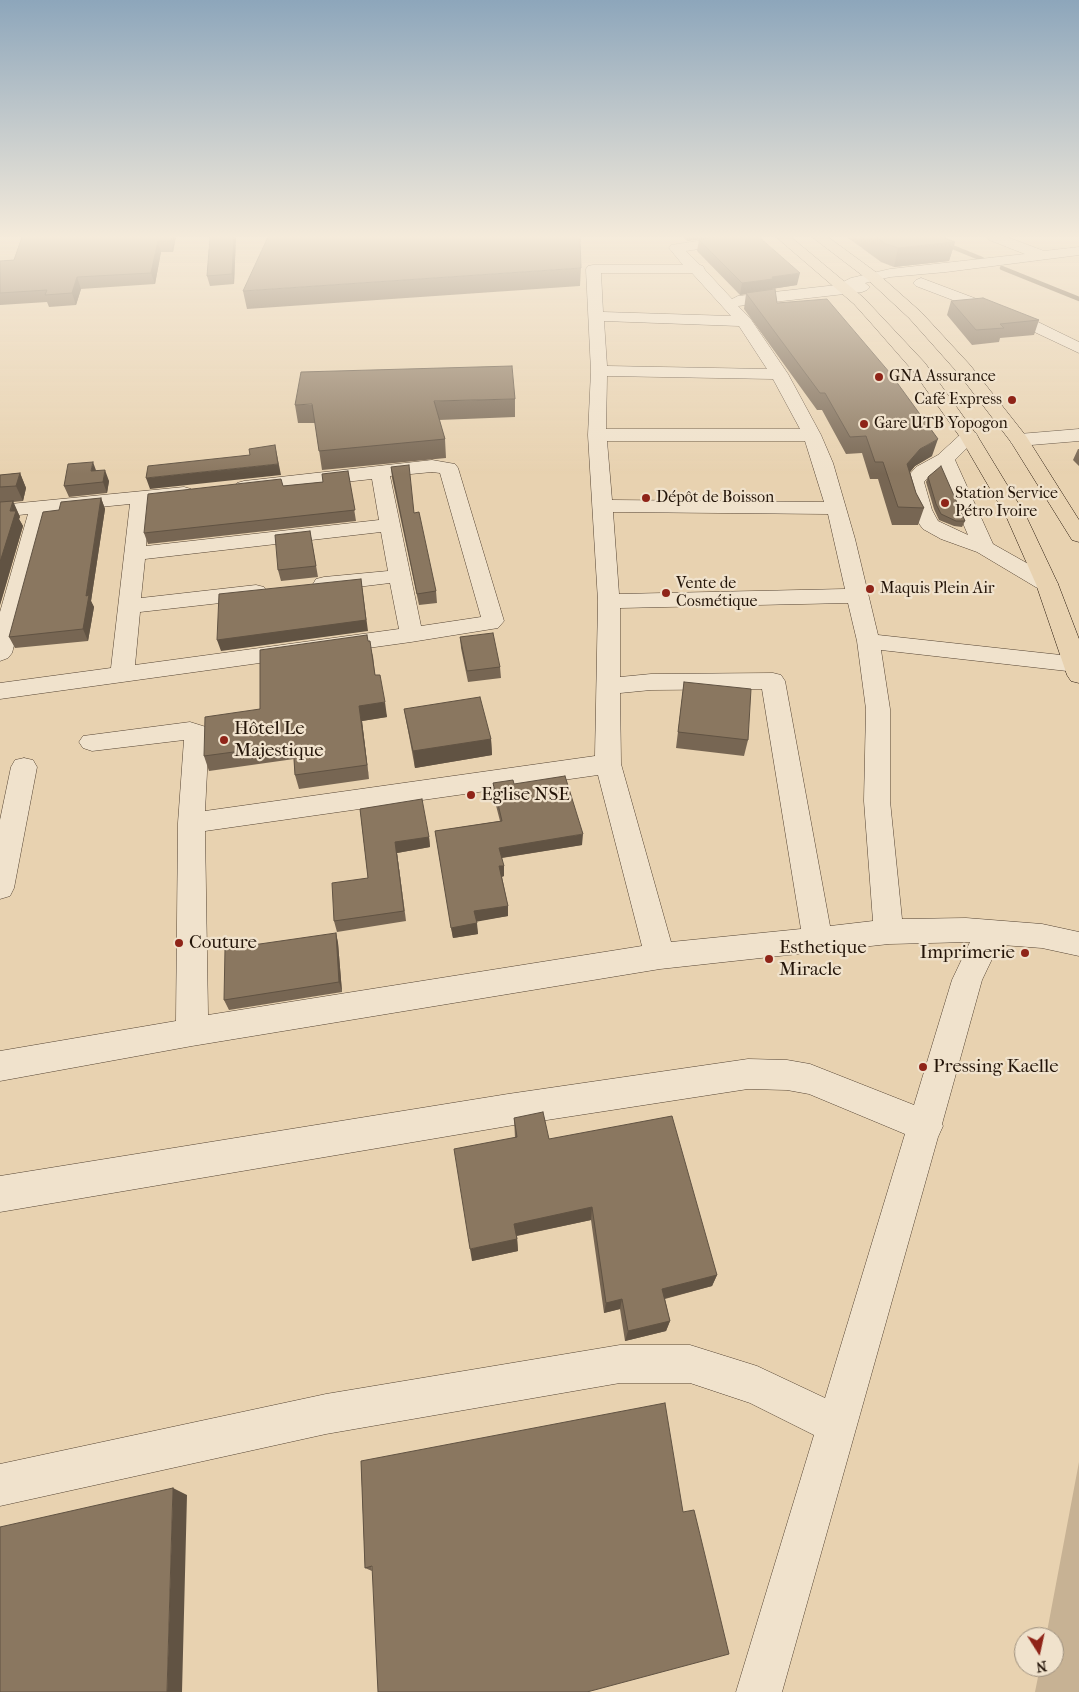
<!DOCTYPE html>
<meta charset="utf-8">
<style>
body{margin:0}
#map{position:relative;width:1079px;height:1692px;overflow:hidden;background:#e8d2b0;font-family:"IM FELL French Canon",serif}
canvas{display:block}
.north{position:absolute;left:1014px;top:1627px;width:50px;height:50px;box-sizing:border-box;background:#f0e2cc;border:1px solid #9e907e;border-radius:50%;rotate:170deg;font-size:14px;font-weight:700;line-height:20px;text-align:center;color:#241509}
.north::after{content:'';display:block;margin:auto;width:18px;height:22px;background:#8f2418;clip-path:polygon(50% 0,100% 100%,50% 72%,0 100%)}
</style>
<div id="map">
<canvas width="1079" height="1692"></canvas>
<div class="north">N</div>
</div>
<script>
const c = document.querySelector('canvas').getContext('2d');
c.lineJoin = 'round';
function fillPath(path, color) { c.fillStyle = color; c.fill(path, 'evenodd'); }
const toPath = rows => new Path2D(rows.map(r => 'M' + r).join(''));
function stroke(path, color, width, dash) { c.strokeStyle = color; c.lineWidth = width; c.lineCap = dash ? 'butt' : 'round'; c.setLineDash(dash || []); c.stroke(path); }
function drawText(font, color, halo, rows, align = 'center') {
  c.font = font + ' "IM FELL French Canon",serif'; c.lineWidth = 4.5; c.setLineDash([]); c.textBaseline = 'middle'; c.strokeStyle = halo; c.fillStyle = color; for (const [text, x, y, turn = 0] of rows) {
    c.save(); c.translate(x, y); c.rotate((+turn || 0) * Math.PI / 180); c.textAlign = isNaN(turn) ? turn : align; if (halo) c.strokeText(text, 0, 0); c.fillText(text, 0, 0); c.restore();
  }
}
const green = toPath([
 [1079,1462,1079,1692,1035,1692,1040,1667,1054,1667,1054,1637,1046,1637]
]);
const stream = toPath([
 [928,237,982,259],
 [1002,268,1079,299]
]);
const minor = toPath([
 [722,237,756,237,749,241,686,251,700,265,703,266,705,270,732,299,738,296,837,285,851,278,890,269,1025,254,989,240,987,237,1007,237,1044,251,1079,247,1079,255,946,272,890,277,865,283,870,287,867,290,862,292,738,306,750,318,788,374,821,435,833,463,855,539,878,635,1079,657,1079,671,1076,672,881,650,890,709,890,801,902,919,966,918,1042,924,1079,932,1079,956,1042,948,1002,945,993,957,982,980,942,1124,943,1126,938,1137,782,1692,736,1692,814,1435,750,1403,690,1383,620,1383,326,1434,0,1506,0,1464,326,1394,620,1345,690,1345,757,1366,825,1398,905,1134,809,1094,787,1090,748,1089,508,1126,0,1212,0,1176,508,1094,748,1059,787,1060,810,1064,914,1105,952,980,970,942,889,944,660,969,192,1046,0,1081,0,1051,176,1021,178,823,184,740,92,751,83,748,79,742,83,736,190,722,206,727,209,733,205,811,595,756,598,601,588,435,591,371,586,269,588,266,593,265,683,265,669,248,671,245,722,237],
 [601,273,692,273,731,316,603,312,601,273],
 [604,321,739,326,767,369,607,366,604,321],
 [607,376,773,379,800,429,606,429,607,376],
 [607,441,805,441,824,502,612,500,607,441],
 [613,512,828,514,845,589,619,594,613,512],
 [848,603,857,641,866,709,864,801,873,921,830,926,785,681,781,675,773,673,651,674,620,677,620,608,848,603],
 [762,689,801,929,671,942,621,764,620,693,651,690,762,689],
 [598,775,642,946,208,1015,205,831,598,775],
 [921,278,1038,322,1079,342,1079,353,1026,328,916,286,913,283,916,280,921,278],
 [1079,429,1079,441,1019,446,1012,444,1010,440,1012,436,1019,434,1079,429],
 [969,431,976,433,978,437,955,460,993,544,1055,579,1058,584,1055,589,1047,591,1039,589,977,552,941,539,923,529,920,525,912,510,904,481,916,467,938,455,962,433,969,431],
 [940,469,968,535,938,521,932,510,924,482,930,475,940,469],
 [432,460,455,464,458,468,504,621,498,628,411,642,0,699,0,683,111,668,130,504,49,512,12,653,8,658,0,661,0,612,28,514,0,517,0,505,184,487,191,489,194,493,191,497,150,502,146,546,379,520,372,479,244,493,237,491,234,487,237,483,244,481,432,460],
 [432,472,440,473,481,617,421,626,390,476,432,472],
 [381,532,388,571,324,577,316,579,313,584,316,589,324,591,390,583,399,629,135,665,140,612,256,599,264,597,267,592,264,587,256,585,141,598,145,559,381,532],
 [24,758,33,760,37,767,14,888,10,896,0,899,0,820,11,767,15,760,24,758]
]);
const major = toPath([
 [776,237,791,237,864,298,925,363,978,437,1026,516,1058,584,1079,639,1079,683,1071,681,1067,675,1036,584,1006,516,960,437,913,371,871,323,854,304,776,237],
 [812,237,828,237,877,273,921,312,970,365,1026,436,1079,520,1079,542,1072,540,1011,442,958,373,909,318,867,279,812,237]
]);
const wall = toPath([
 [176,237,173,252,161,252,155,284,81,289,76,305,49,307,47,302,0,305,0,261,14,260],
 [236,237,234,284,210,286,207,276],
 [683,237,759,237,797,285,771,289,777,303,932,456,915,466,910,472,916,493,924,508,918,525,892,525,878,479,870,479,862,453,846,454,822,410,817,410,744,309,746,294,740,295,697,251,699,240,706,238,687,241],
 [847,237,942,237,955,242,949,261,894,267,881,262],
 [581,268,580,286,247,309,243,291],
 [951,301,1039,320,1034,335,1000,338,999,342,972,345,947,315],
 [515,399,515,417,439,420,445,439,446,458,322,470,315,423,298,423,295,405],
 [1078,449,1079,449,1079,466,1073,460],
 [391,467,414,513,436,591,437,603,419,605,392,478],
 [96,471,109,481,107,493,69,497,64,486],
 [348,471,356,521,148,544,144,533,283,486,323,482],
 [20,473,26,488,23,501,13,502,20,517,19,519,23,526,0,605,0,475],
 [928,477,965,521,962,527,954,526,939,520,934,509,926,482],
 [101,498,105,509,91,601,94,607,88,641,15,648,9,637,59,510],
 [310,531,318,577,281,581,278,570],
 [460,637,500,667,501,678,468,682,461,648],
 [368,641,373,656,375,675,387,717,362,721,369,779,299,789,295,775,294,759,209,771,204,756,260,709],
 [684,682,748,740,744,756,676,748],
 [404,709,491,739,492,755,415,768],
 [493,783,514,784,582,845,502,858,504,876,502,877,508,906,508,916,476,921,478,934,453,938,435,831,500,821,493,794],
 [360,809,429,837,430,847,397,853,406,921,337,932,334,921,368,878],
 [336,933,338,943,342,992,229,1010,224,1000],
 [514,1118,549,1139,717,1275,712,1286,665,1299,670,1321,666,1331,625,1341,620,1309,604,1313,591,1220,517,1236,518,1251,472,1261,515,1138],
 [361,1461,372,1571,365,1568]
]);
const shadedWall = toPath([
 [171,237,176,237,173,252,170,241],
 [234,237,236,237,234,284,232,274],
 [687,237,719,237,687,241],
 [158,241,161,252,155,284,151,273],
 [955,242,949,261,894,267,898,248],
 [800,273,797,285,746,293,746,294,740,295,742,283,772,277],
 [77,277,81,289,76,305,72,293],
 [938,439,932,456,915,466,902,482,907,464,920,449],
 [275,445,281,475,150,489,146,478,278,464],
 [93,462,97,473,91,471],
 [105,470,109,481,107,493,103,482],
 [20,473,26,488,23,501,16,486],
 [101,498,105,509,91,601,94,607,88,641,83,629,86,596],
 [13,501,20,517,19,519,23,526,0,605,0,562],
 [361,579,368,631,221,651,217,640],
 [385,702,387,717,362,721,369,779,367,765,359,706],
 [491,739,492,755,415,768,413,751],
 [583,834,582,845,500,858,499,848],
 [429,837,430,847,397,853,406,921,395,842],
 [499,866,504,866,504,876,500,877],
 [508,906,508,916,475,922,474,911],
 [477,923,478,934,453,938,451,928],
 [336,933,338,943,342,992,339,982],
 [592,1207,591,1220,515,1236,514,1224],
 [517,1239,518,1251,472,1261,470,1249],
 [717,1275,712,1286,659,1300,662,1289],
 [622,1299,620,1309,604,1313,606,1303],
 [670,1321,666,1331,625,1341,628,1331],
 [173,1488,187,1495,182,1692,167,1692]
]);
const building = toPath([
 [22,237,171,237,170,241,158,241,151,273,77,277,72,293,45,295,47,290,0,293,0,261,14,260,22,237],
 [210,237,234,237,232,274,207,276,210,237],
 [268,237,580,237,581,268,243,291,268,237],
 [716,237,759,237,800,273,772,277,773,279,742,283,699,240,716,237],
 [876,237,942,237,955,242,898,248,886,244,876,237],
 [775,289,777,303,827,299,890,373,938,439,920,449,907,464,916,493,924,508,898,507,883,462,875,462,866,436,850,437,825,393,820,393,746,293,775,289],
 [983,298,1039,320,1000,324,1004,328,976,330,951,301,983,298],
 [512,366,515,399,434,401,445,439,319,451,312,404,295,405,301,372,512,366],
 [275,445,278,464,146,478,148,466,250,455,249,449,275,445],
 [93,462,91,471,105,470,103,482,64,486,68,464,93,462],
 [409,465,414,513,419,512,436,591,417,594,391,467,409,465],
 [941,466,965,521,956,521,941,514,936,504,928,477,941,466],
 [348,471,355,510,144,533,148,494,281,479,283,486,323,482,322,474,348,471],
 [20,473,16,486,0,487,0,475,20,473],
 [101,498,86,596,89,595,83,629,9,637,43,512,59,510,61,502,101,498],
 [13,501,10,511,16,511,0,562,0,502,13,501],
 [310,531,316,566,278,570,275,535,310,531],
 [361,579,366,620,217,640,219,594,361,579],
 [493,633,500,667,467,671,460,637,493,633],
 [367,635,368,641,370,641,375,675,380,675,385,702,359,706,367,765,295,775,293,744,204,756,205,717,260,709,260,650,367,635],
 [684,682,751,689,748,740,678,732,684,682],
 [480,697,491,739,413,751,404,709,480,697],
 [565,776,583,834,499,848,504,866,499,866,508,906,474,911,477,923,451,928,435,831,502,821,493,783,513,780,514,784,565,776],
 [422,799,429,837,395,842,404,911,334,921,332,883,368,878,360,809,422,799],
 [336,933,339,982,224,1000,225,949,336,933],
 [543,1112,549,1139,672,1116,717,1275,662,1289,670,1321,628,1331,622,1299,606,1303,592,1207,514,1224,517,1239,470,1249,454,1149,517,1137,514,1118,543,1112],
 [665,1403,683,1512,694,1510,729,1654,587,1692,378,1692,372,1566,365,1568,361,1461,665,1403],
 [173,1488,167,1692,0,1692,0,1527,173,1488]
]);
const markers = [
 [879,377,5,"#8f2418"],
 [1012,400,5,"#8f2418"],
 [864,424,5,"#8f2418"],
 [646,498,5,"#8f2418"],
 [945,503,5,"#8f2418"],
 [870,589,5,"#8f2418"],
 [666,593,5,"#8f2418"],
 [224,740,5,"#8f2418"],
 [471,795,5,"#8f2418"],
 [179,943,5,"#8f2418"],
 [1025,953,5,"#8f2418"],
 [769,959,5,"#8f2418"],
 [923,1067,5,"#8f2418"]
];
const farPoinames = [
 ["GNA Assurance",889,377],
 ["Café Express",1002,400,"right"],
 ["Gare UTB Yopogon",874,424],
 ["Station Service",955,494],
 ["Pétro Ivoire",955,512],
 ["Dépôt de Boisson",656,498],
 ["Vente de",676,584],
 ["Cosmétique",676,602],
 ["Maquis Plein Air",880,589]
];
const poiNames = [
 ["Hôtel Le",234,729],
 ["Majestique",234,751],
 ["Eglise NSE",481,795],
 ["Couture",189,943],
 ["Esthetique",779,948],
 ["Miracle",779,970],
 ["Imprimerie",1015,953,"right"],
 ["Pressing Kaelle",933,1067]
];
fillPath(green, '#c7b294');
stroke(stream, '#71604b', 4.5);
stroke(minor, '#543', 1);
stroke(major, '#241509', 1);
fillPath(minor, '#f0e2cc');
fillPath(major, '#e8d2b0');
fillPath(wall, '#776653');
fillPath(shadedWall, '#615343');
fillPath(building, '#8a7760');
stroke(building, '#615343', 1);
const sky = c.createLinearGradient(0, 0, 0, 474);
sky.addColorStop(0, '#8da6bb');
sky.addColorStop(0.5, '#f5ebdb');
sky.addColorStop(1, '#f5ebdb00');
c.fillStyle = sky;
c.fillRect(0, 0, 1079, 474);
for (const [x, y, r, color] of markers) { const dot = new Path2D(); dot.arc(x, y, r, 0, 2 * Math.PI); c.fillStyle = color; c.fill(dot); stroke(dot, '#f0e2cc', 2); }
drawText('16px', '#241509', '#f0e2cc', farPoinames, 'left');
drawText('19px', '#241509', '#f0e2cc', poiNames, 'left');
</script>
